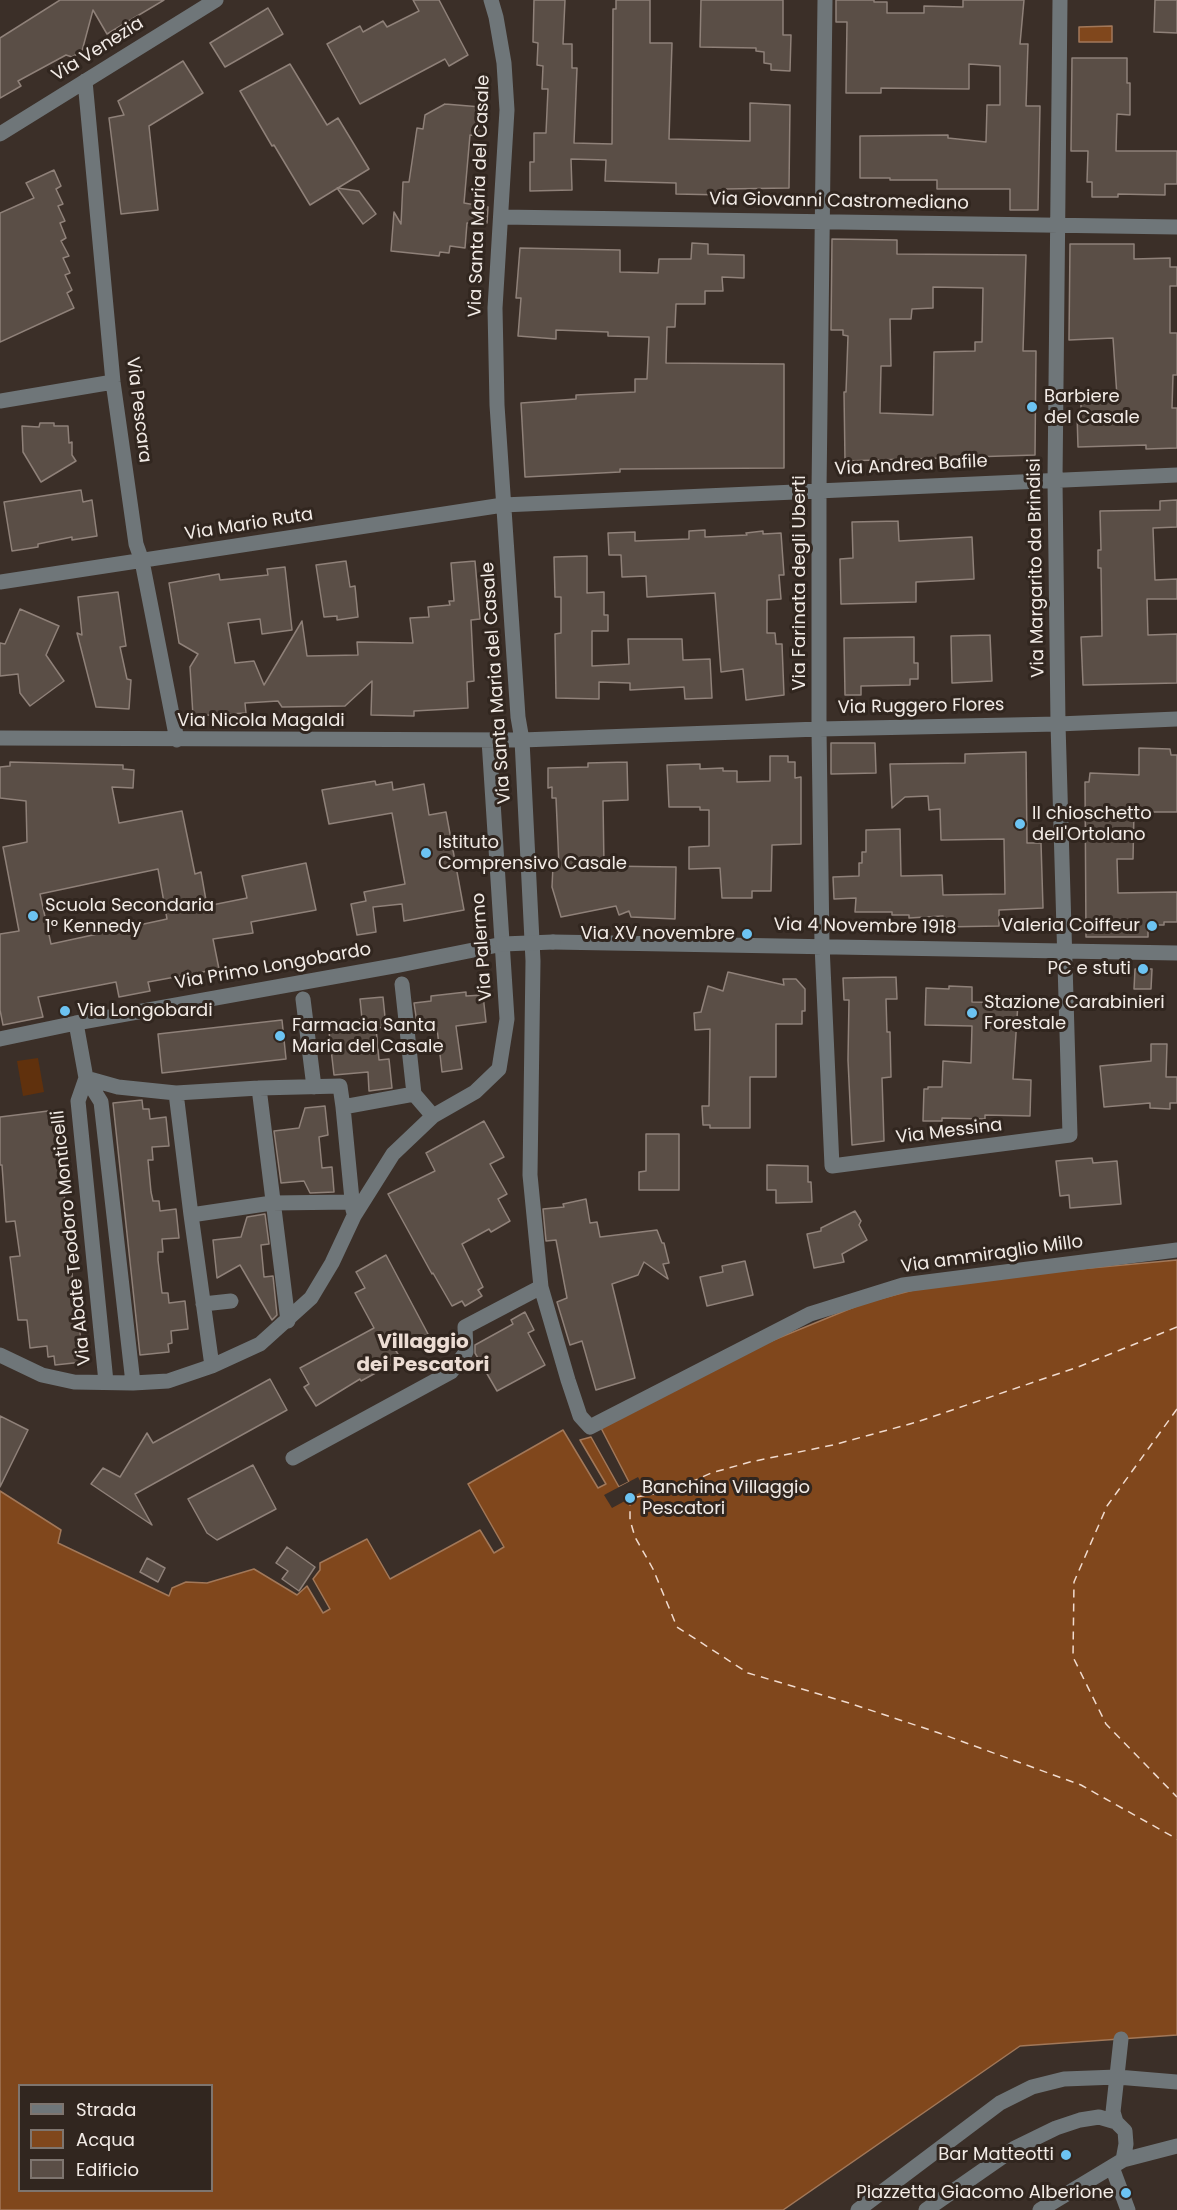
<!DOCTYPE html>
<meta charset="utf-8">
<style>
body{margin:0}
#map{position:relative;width:1177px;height:2210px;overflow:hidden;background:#3b2f28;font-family:Poppins,sans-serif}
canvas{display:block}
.legend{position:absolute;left:18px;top:2084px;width:195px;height:108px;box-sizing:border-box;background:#31261f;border:2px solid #7e756f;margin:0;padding:8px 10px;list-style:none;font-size:18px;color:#f2ebe6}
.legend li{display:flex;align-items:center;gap:12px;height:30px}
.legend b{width:30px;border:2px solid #7e756f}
</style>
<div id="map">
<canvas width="1177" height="2210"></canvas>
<ul class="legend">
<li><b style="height:8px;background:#6f7679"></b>Strada</li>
<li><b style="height:16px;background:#80471c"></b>Acqua</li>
<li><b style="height:16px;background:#5a4e46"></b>Edificio</li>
</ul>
</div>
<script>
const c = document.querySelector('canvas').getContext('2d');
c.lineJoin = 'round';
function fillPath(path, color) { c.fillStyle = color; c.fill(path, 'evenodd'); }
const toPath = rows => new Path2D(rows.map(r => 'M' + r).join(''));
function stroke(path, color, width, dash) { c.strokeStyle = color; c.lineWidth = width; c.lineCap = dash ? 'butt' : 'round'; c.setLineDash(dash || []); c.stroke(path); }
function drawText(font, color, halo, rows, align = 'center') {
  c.font = font + ' Poppins,sans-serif'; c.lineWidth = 6; c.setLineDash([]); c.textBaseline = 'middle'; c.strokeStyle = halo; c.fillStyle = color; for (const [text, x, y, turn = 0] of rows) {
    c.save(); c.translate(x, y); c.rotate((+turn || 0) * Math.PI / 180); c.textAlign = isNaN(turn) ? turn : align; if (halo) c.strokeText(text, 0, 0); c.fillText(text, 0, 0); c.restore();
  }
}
const green = toPath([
 [38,1058,44,1092,23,1096,17,1061]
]);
const water = toPath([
 [1112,26,1112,42,1079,42,1079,27,1112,26],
 [1177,1260,1177,2035,1020,2046,783,2210,0,2210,0,1491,61,1530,58,1543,169,1596,172,1588,186,1582,207,1583,254,1569,297,1595,307,1586,323,1613,330,1609,313,1579,320,1570,320,1563,367,1539,390,1579,480,1530,494,1553,504,1547,468,1484,563,1430,598,1488,606,1484,580,1440,591,1437,619,1487,629,1482,601,1428,759,1346,864,1303,925,1287,983,1278,1177,1260],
 [20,2086,212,2086,212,2190,20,2190,20,2086]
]);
const pier = toPath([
 [638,1477,645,1490,612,1508,604,1495]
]);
const ferry = toPath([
 [1177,1327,1078,1367,917,1422,833,1445,750,1462,711,1473,672,1491,630,1498,630,1520,635,1537,653,1569,677,1627,748,1673,849,1703,939,1733,1081,1785,1177,1839],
 [1177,1409,1107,1506,1074,1582,1073,1657,1106,1724,1177,1797]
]);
const building = toPath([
 [60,0,164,0,107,34,93,10,82,51,72,57,66,55,18,81,21,86,0,98,0,38,60,0],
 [413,0,439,0,468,55,449,66,445,59,360,104,327,44,360,26,363,32,383,21,387,27,419,11,413,0],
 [534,0,565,0,563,44,572,44,572,68,577,68,574,143,612,144,613,9,616,9,616,0,650,0,650,43,672,43,669,139,750,141,750,103,790,105,789,188,724,189,724,195,676,194,676,183,605,181,606,160,571,159,572,190,530,191,530,162,534,162,534,133,546,133,548,89,542,89,543,66,537,65,538,43,533,42,534,0],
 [701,0,783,0,783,35,791,35,790,71,771,70,771,64,764,63,764,52,756,51,756,48,700,47,701,0],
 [836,0,874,0,874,2,887,2,887,13,924,13,924,6,963,7,963,0,1024,0,1020,44,1028,44,1026,106,1040,106,1038,210,1010,210,1010,189,937,189,937,180,890,180,890,178,860,178,860,136,948,135,948,138,986,142,987,105,1000,105,1000,66,969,64,969,89,881,88,881,93,846,93,847,22,836,22,836,0],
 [1155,0,1177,0,1177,33,1154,32,1155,0],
 [268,8,283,34,225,67,210,43,268,8],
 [1072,58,1127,58,1127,83,1130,83,1130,115,1117,114,1116,151,1177,151,1177,184,1165,184,1165,195,1118,194,1118,197,1092,197,1092,182,1087,182,1088,151,1071,151,1072,58],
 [183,61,203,93,149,126,158,210,121,214,109,118,124,115,118,101,183,61],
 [290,64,327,125,338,118,369,169,310,205,274,145,272,146,240,91,290,64],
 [445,104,481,107,478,136,470,135,464,203,488,207,487,223,467,223,465,248,450,246,449,253,440,252,439,256,391,251,394,212,401,224,403,182,409,182,417,128,423,129,425,115,445,104],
 [54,170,61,186,56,189,63,204,58,206,65,221,60,223,66,238,61,241,69,256,63,258,70,273,65,275,72,290,67,293,74,308,0,342,0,213,34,198,26,183,54,170],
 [337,188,359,191,376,214,363,224,337,188],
 [832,239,897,240,897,254,1026,255,1023,351,1036,351,1035,455,845,461,844,392,846,392,848,336,843,335,843,330,831,330,832,239],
 [933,287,983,288,982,342,975,342,975,351,934,352,933,415,880,413,881,366,891,366,890,319,911,319,912,309,933,308,933,287],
 [692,243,708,244,708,254,744,255,744,278,722,277,723,291,705,291,705,304,676,304,675,327,667,327,666,363,784,364,784,468,620,469,620,472,525,477,521,403,576,399,576,395,635,392,635,379,647,379,649,337,608,336,608,332,556,330,556,339,518,336,521,298,516,298,520,248,620,250,620,272,658,273,659,259,691,259,692,243],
 [1070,244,1134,244,1134,259,1170,258,1170,267,1177,267,1177,286,1170,286,1170,333,1177,333,1177,375,1173,375,1172,408,1177,408,1177,448,1146,449,1146,445,1078,447,1077,414,1081,414,1081,401,1088,402,1088,396,1117,396,1113,338,1069,340,1070,244],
 [40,423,54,423,54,426,68,426,69,443,72,442,72,455,76,461,41,482,23,452,22,426,39,427,40,423],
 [81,490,83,502,92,500,97,536,72,540,72,537,38,544,38,547,12,551,4,502,81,490],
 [1177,500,1177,527,1153,528,1155,580,1177,579,1177,599,1147,599,1148,635,1177,634,1177,683,1083,685,1081,637,1102,636,1101,568,1098,568,1098,550,1101,550,1100,511,1160,510,1160,501,1177,500],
 [898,521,899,541,972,537,974,579,916,582,916,602,841,604,840,559,853,558,852,522,898,521],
 [705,530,705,537,747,535,746,533,763,531,763,534,781,533,784,575,779,575,781,599,767,600,767,633,775,633,776,644,782,644,784,695,746,700,743,669,721,672,715,593,647,597,646,576,622,577,621,555,609,555,608,533,635,532,635,541,689,539,689,531,705,530],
 [587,556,587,593,604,592,604,615,608,615,608,631,592,631,592,666,629,664,628,639,682,639,683,660,710,659,712,698,685,699,684,687,630,690,630,683,599,682,599,699,556,698,555,634,561,633,561,597,555,597,554,557,587,556],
 [346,561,350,587,355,586,358,617,337,620,337,616,324,617,316,565,346,561],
 [475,561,480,619,471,620,474,681,467,682,468,708,414,711,414,716,371,715,372,681,345,706,282,707,278,701,245,703,246,713,193,716,190,667,198,654,179,643,169,583,219,574,220,580,268,575,267,569,285,567,292,630,262,634,260,619,228,623,235,663,254,661,264,685,302,621,307,656,358,655,357,642,413,643,410,618,429,617,428,607,450,605,449,601,454,601,451,563,475,561],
 [118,592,126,646,120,647,127,679,131,680,129,709,96,707,77,633,82,635,78,597,118,592],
 [20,609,59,626,46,655,64,681,30,706,20,693,18,674,0,676,0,643,5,644,20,609],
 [990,635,992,681,952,683,951,636,990,635],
 [914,637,914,663,918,663,918,679,910,679,910,685,861,686,861,695,845,695,844,638,914,637],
 [831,743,875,743,876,773,831,774,831,743],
 [1139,748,1170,749,1171,755,1177,755,1177,812,1134,812,1133,859,1117,859,1118,893,1177,892,1177,922,1164,922,1164,925,1148,925,1148,937,1086,937,1085,782,1089,782,1090,773,1139,775,1139,748],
 [1026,752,1027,843,1041,843,1043,908,999,910,999,926,943,927,943,916,909,918,909,915,892,915,892,912,855,912,856,898,834,899,833,877,859,876,859,863,862,863,862,852,866,852,866,830,900,829,901,876,942,875,943,895,1005,894,1004,839,941,840,940,809,929,810,928,796,905,797,892,808,890,764,965,763,965,754,1026,752],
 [770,756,788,756,788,762,795,762,795,778,801,777,801,844,772,845,771,891,752,891,752,898,722,898,720,868,689,869,689,847,709,846,709,810,700,810,700,807,669,807,667,765,700,764,700,769,723,768,723,771,737,771,737,782,770,781,770,756],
 [10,762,123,765,123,769,134,770,133,788,112,787,119,823,182,811,195,874,201,872,207,906,247,898,242,876,306,863,316,910,251,922,253,933,213,939,219,969,148,982,150,991,119,997,116,982,38,997,43,1017,3,1025,0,1010,0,934,19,931,3,847,27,842,26,801,0,798,0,767,10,766,10,762],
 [158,869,167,919,51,944,40,894,158,869],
 [627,762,628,800,603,801,604,866,676,867,675,919,631,917,629,911,619,915,616,906,561,917,552,887,553,865,559,866,556,798,552,798,552,787,548,788,548,768,588,767,588,763,627,762],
 [375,781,376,785,392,782,393,790,424,784,429,815,446,812,464,910,404,921,402,904,373,907,376,932,357,935,351,904,366,901,364,892,405,884,392,813,329,824,322,790,375,781],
 [1135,969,1152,969,1151,989,1134,989,1135,969],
 [728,972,784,985,783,979,796,979,805,989,805,1011,802,1011,802,1024,776,1024,776,1077,750,1077,750,1128,710,1128,710,1125,703,1125,702,1106,709,1106,710,1029,695,1030,694,1013,701,1012,708,986,723,991,728,972],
 [896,977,897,999,886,999,887,1032,890,1032,891,1077,882,1078,884,1141,852,1145,848,1060,849,1000,844,1000,843,978,896,977],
 [949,986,972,987,972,1002,1018,1003,1013,1079,1031,1080,1030,1116,985,1115,985,1119,942,1118,942,1121,923,1121,924,1089,928,1089,928,1087,942,1087,943,1061,971,1063,972,1026,925,1025,926,988,949,989,949,986],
 [466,992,466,996,483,995,486,1022,456,1026,462,1069,442,1072,437,1028,418,1030,414,1003,431,1001,431,996,466,992],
 [383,997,386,1027,376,1028,379,1060,389,1059,392,1088,369,1091,368,1072,334,1075,328,1023,362,1019,360,999,383,997],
 [282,1020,286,1059,162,1073,158,1034,282,1020],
 [1151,1044,1167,1044,1166,1077,1177,1077,1177,1103,1170,1103,1170,1109,1150,1108,1150,1103,1104,1107,1100,1066,1151,1061,1151,1044],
 [142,1100,143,1109,149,1109,150,1119,166,1117,169,1146,152,1147,153,1160,148,1160,151,1192,153,1201,159,1201,160,1211,176,1209,179,1238,162,1239,163,1252,158,1252,158,1260,162,1293,168,1293,169,1303,185,1301,188,1329,171,1331,172,1343,168,1344,169,1352,140,1355,113,1103,142,1100],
 [325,1106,328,1135,319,1137,322,1168,332,1167,334,1192,310,1193,304,1181,281,1183,274,1131,299,1128,305,1108,325,1106],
 [56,1110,74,1295,76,1294,83,1362,55,1365,54,1356,48,1357,47,1346,30,1348,27,1320,18,1320,10,1257,20,1256,15,1221,6,1222,2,1165,0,1165,0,1117,56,1110],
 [484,1121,504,1157,490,1164,507,1194,498,1199,510,1221,491,1232,489,1229,462,1244,483,1287,478,1290,482,1296,465,1306,462,1301,452,1306,433,1273,432,1274,388,1194,435,1171,426,1153,484,1121],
 [646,1134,679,1134,679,1190,639,1190,639,1172,646,1171,646,1134],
 [1092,1158,1093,1163,1117,1161,1121,1204,1070,1208,1069,1195,1060,1196,1056,1161,1092,1158],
 [767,1165,808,1166,808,1182,811,1182,812,1202,776,1203,776,1190,767,1190,767,1165],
 [586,1199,590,1223,597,1222,600,1237,657,1230,662,1243,664,1243,669,1263,663,1264,668,1279,644,1262,638,1275,612,1284,635,1378,596,1390,582,1341,570,1345,557,1302,567,1298,556,1240,546,1241,543,1209,564,1207,563,1204,586,1199],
 [855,1211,861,1221,859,1225,867,1240,842,1254,844,1262,814,1268,807,1234,821,1231,821,1228,855,1211],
 [265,1214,269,1244,261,1245,264,1277,273,1276,277,1315,272,1320,240,1265,217,1278,213,1240,241,1237,247,1217,265,1214],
 [386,1255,428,1334,396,1351,401,1359,361,1381,360,1379,316,1406,304,1387,309,1384,300,1368,374,1328,355,1293,365,1288,356,1272,386,1255],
 [745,1261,753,1295,707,1306,700,1277,723,1272,722,1266,745,1261],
 [525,1312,534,1330,528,1333,545,1365,497,1391,475,1353,475,1345,513,1324,511,1320,525,1312],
 [270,1379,287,1410,135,1494,152,1525,91,1484,103,1468,120,1477,147,1433,153,1443,270,1379],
 [0,1416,28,1430,0,1487,0,1416],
 [253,1465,276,1509,217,1540,207,1533,188,1499,253,1465],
 [287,1547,315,1567,299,1591,282,1579,288,1571,276,1563,287,1547],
 [147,1558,165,1568,158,1582,140,1572,147,1558]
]);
const minor = toPath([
 [491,0,496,17,504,63,507,110,495,308,497,405,518,717,522,740,533,961,530,1175,541,1287,568,1380,580,1416,590,1427,810,1314,903,1285,1177,1250],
 [825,0,819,490,819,729,822,945,832,1166,1070,1135,1058,724,1055,480,1060,0],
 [85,81,113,382,136,544,142,561,177,740],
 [0,134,216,0],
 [501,217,1177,227],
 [0,401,113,382],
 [0,582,503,505,1177,475],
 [0,738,522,740,819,729,1058,724,1177,719],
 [553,942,1177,953],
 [402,984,414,1094],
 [303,999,314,1087],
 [76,1023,86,1078,101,1102,133,1383],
 [0,1039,76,1023,399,965,503,944],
 [86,1078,78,1101,106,1382],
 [86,1078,118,1087,176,1093,259,1088,340,1086,343,1107],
 [259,1088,288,1321],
 [176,1093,191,1215],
 [353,1210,343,1107,414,1094,433,1116],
 [203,1304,231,1301],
 [0,1355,42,1375,74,1382,133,1383,168,1381,212,1366,260,1344,311,1298,332,1263,354,1216,393,1154,433,1116,475,1092,499,1069,507,1019,489,740],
 [212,1366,191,1215,272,1203,352,1202],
 [293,1458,451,1372,466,1352,465,1327,541,1287],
 [1116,2122,1113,2112,1121,2039],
 [1112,2167,1128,2210],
 [858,2210,1000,2103,1032,2087,1064,2079,1117,2077,1177,2082],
 [926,2210,1015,2148,1056,2128,1080,2120,1099,2117,1116,2122,1125,2131,1126,2144,1123,2160],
 [1040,2210,1123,2160,1177,2146]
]);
const minorBridge = toPath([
 [503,944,553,942]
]);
const markers = [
 [1032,407,6,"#6cc3f2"],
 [1020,824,6,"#6cc3f2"],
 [426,853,6,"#6cc3f2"],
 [33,916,6,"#6cc3f2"],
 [1152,926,6,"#6cc3f2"],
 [747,934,6,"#6cc3f2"],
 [1143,969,6,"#6cc3f2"],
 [65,1011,6,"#6cc3f2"],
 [972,1013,6,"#6cc3f2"],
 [280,1036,6,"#6cc3f2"],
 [630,1498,6,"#6cc3f2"],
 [1066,2155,6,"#6cc3f2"],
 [1126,2193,6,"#6cc3f2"]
];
const streetNames = [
 ["Via Venezia",98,50,-32],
 ["Via Santa Maria del Casale",480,196,-88],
 ["Via Giovanni Castromediano",839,202,1],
 ["Via Pescara",138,410,83],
 ["Via Andrea Bafile",911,466,-3],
 ["Via Mario Ruta",249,525,-9],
 ["Via Margarito da Brindisi",1037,568,-91],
 ["Via Farinata degli Uberti",800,583,-90],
 ["Via Santa Maria del Casale",497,683,-94],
 ["Via Ruggero Flores",921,707,-1],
 ["Via Nicola Magaldi",261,721],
 ["Via 4 Novembre 1918",865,927,1],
 ["Via Palermo",483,947,-94],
 ["Via Primo Longobardo",273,967,-10],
 ["Via Messina",949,1132,-7],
 ["Via Abate Teodoro Monticelli",72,1238,-96],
 ["Via ammiraglio Millo",992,1255,-8]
];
const poiNames = [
 ["Barbiere",1044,397],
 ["del Casale",1044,418],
 ["Il chioschetto",1032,814],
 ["dell'Ortolano",1032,835],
 ["Istituto",438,843],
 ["Comprensivo Casale",438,864],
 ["Scuola Secondaria",45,906],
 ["1° Kennedy",45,927],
 ["Valeria Coiffeur",1140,926,"right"],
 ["Via XV novembre",735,934,"right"],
 ["PC e stuti",1131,969,"right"],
 ["Stazione Carabinieri",984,1003],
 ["Forestale",984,1024],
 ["Via Longobardi",77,1011],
 ["Farmacia Santa",292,1026],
 ["Maria del Casale",292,1047],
 ["Banchina Villaggio",642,1488],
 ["Pescatori",642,1509],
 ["Bar Matteotti",1054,2155,"right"],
 ["Piazzetta Giacomo Alberione",1114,2193,"right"]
];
const neighbourhoodNames = [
 ["Villaggio",423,1343],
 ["dei Pescatori",423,1366]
];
fillPath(green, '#60310d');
fillPath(water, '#80471c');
stroke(water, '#a27859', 1.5);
fillPath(pier, '#3b2f28');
stroke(ferry, '#f0dacd', 1.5, [8, 6]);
fillPath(building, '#5a4e46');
stroke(building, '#8f8179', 1.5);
stroke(minor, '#6f7679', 15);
stroke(minorBridge, '#6f7679', 15);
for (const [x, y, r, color] of markers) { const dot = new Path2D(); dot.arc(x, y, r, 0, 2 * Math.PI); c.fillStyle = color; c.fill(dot); stroke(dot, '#31261f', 2); }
drawText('18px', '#f2ebe6', '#31261f', streetNames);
drawText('18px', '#f2ebe6', '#31261f', poiNames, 'left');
drawText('bold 20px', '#ecddd4', '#31261f', neighbourhoodNames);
</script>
